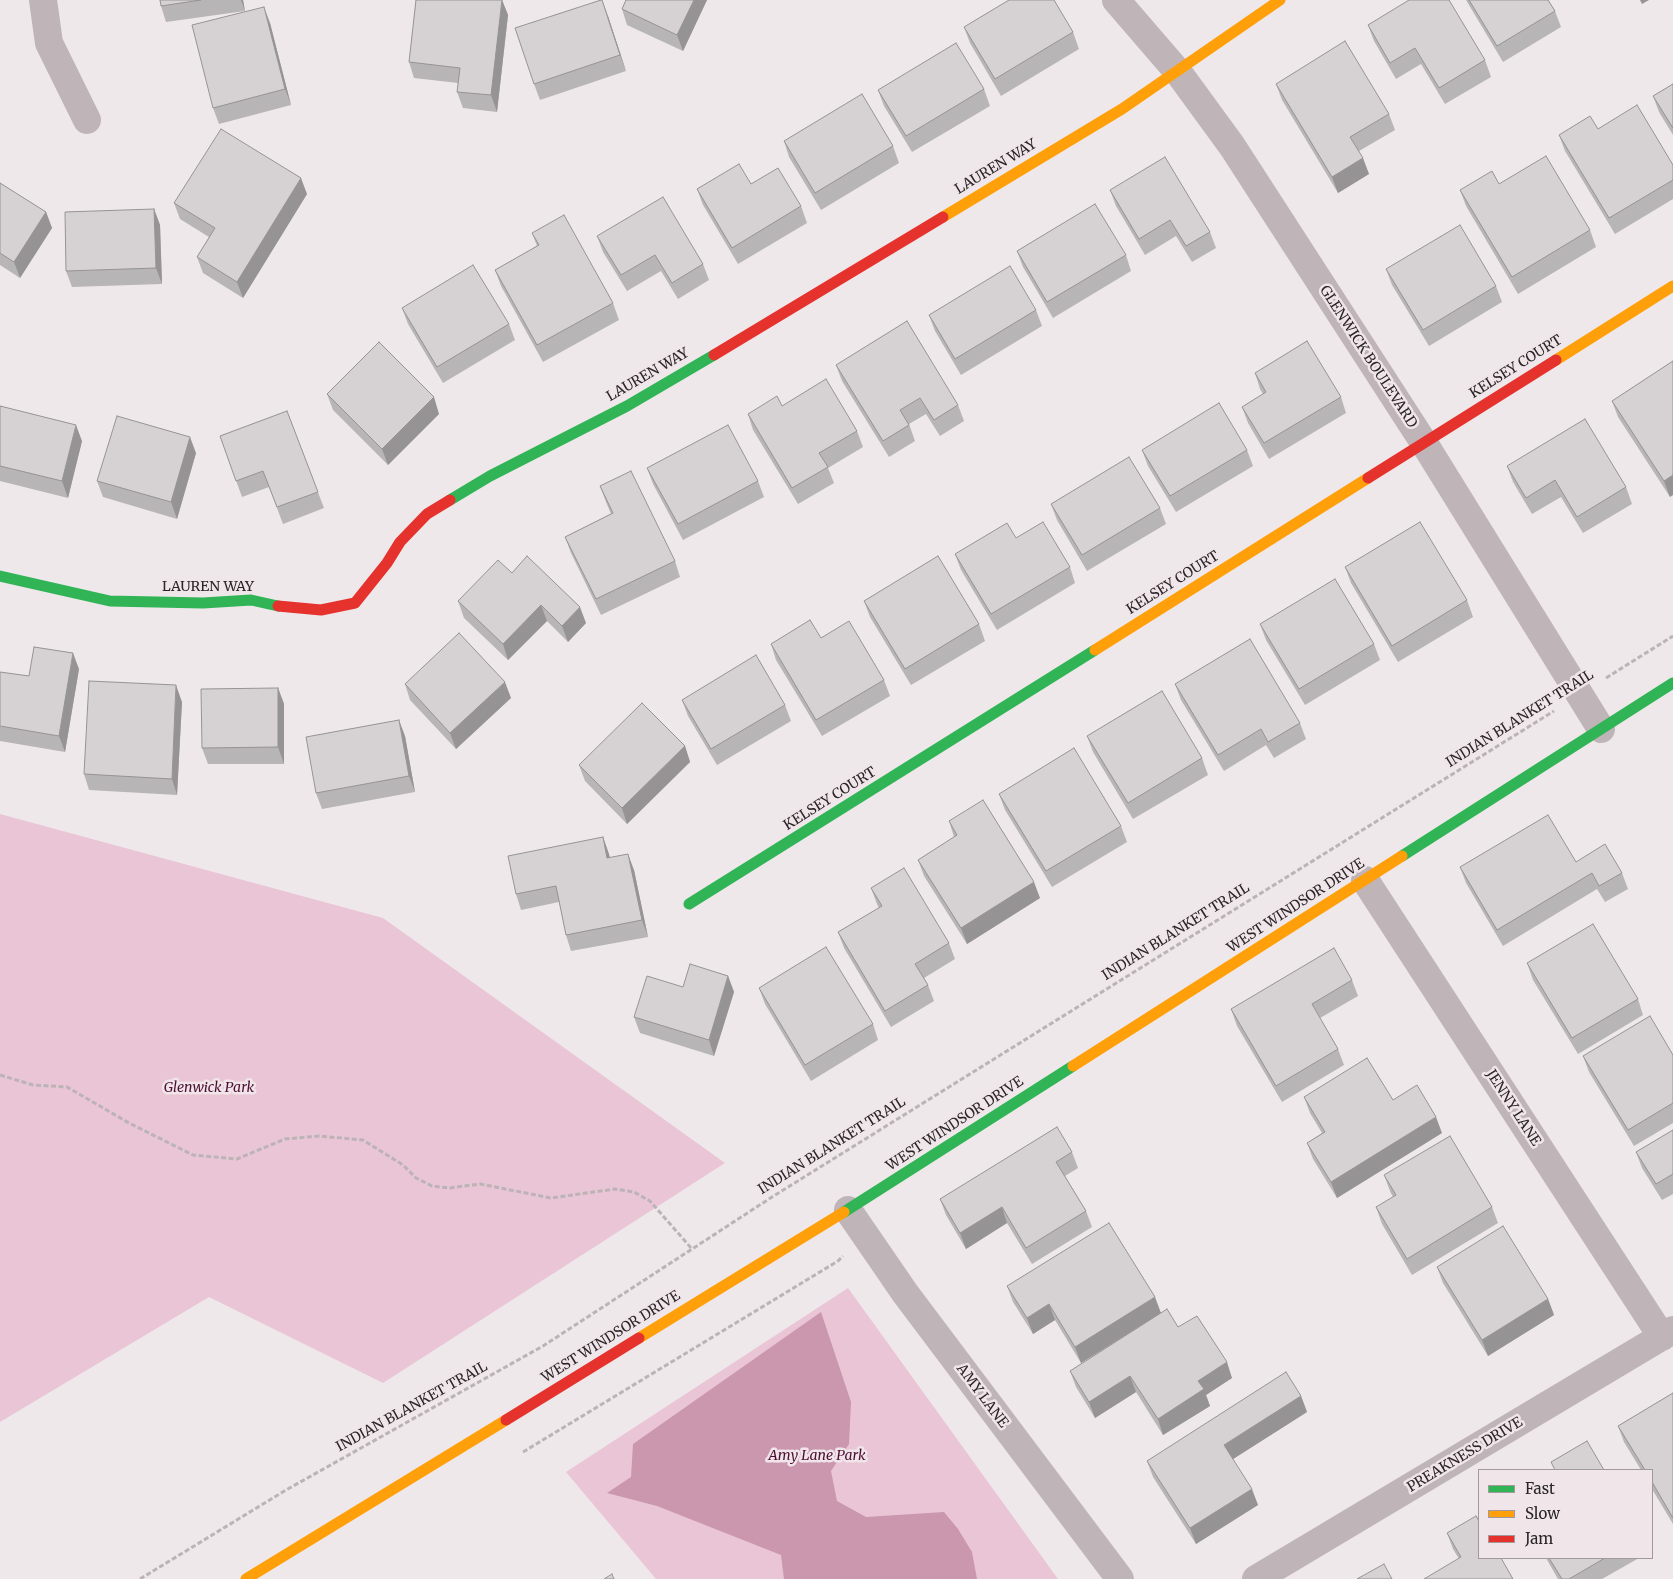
<!DOCTYPE html>
<style>
body{margin:0}
#map{position:relative;width:1673px;height:1579px;overflow:hidden;background:#eee8eb;font-family:Merriweather,serif}
canvas{display:block}
.legend{position:absolute;left:1478px;top:1469px;width:175px;height:90px;box-sizing:border-box;background:#f0e6ea;border:1px solid #a1999c;margin:0;padding:6px 9px;list-style:none;font-size:15px;color:#2a2628}
.legend li{display:flex;align-items:center;gap:10px;height:25px}
.legend b{width:25px;border:1px solid #a1999c}
</style>
<div id="map">
<canvas width="1673" height="1579"></canvas>
<ul class="legend">
<li><b style="height:6px;background:#30b455"></b>Fast</li>
<li><b style="height:6px;background:#ff9f0a"></b>Slow</li>
<li><b style="height:6px;background:#e5322d"></b>Jam</li>
</ul>
</div>
<script>
const c = document.querySelector('canvas').getContext('2d');
c.lineJoin = 'round';
function fillPath(path, color) { c.fillStyle = color; c.fill(path, 'evenodd'); }
const toPath = rows => new Path2D(rows.map(r => 'M' + r).join(''));
function stroke(path, color, width, dash) { c.strokeStyle = color; c.lineWidth = width; c.lineCap = dash ? 'butt' : 'round'; c.setLineDash(dash || []); c.stroke(path); }
function drawText(font, color, halo, rows, align = 'center') {
  c.font = font + ' Merriweather,serif'; c.lineWidth = 5; c.setLineDash([]); c.textBaseline = 'middle'; c.strokeStyle = halo; c.fillStyle = color; for (const [text, x, y, turn = 0] of rows) {
    c.save(); c.translate(x, y); c.rotate((+turn || 0) * Math.PI / 180); c.textAlign = isNaN(turn) ? turn : align; if (halo) c.strokeText(text, 0, 0); c.fillText(text, 0, 0); c.restore();
  }
}
const green = toPath([
 [0,814,383,918,725,1163,383,1383,209,1297,0,1422],
 [848,1288,1058,1579,656,1579,566,1472]
]);
const water = toPath([
 [821,1312,851,1402,849,1444,831,1471,837,1501,866,1517,944,1512,958,1529,972,1552,977,1579,784,1579,781,1555,657,1506,607,1493,631,1477,633,1444]
]);
const path = toPath([
 [1606,678,1673,636],
 [0,1075,33,1085,67,1087,129,1123,193,1155,237,1159,285,1139,319,1136,363,1140,403,1165,416,1178,432,1186,449,1188,480,1184,551,1198,615,1189,634,1192,650,1201,692,1249],
 [523,1452,838,1261,843,1256],
 [140,1579,286,1490,543,1346,772,1197,1554,711]
]);
const street = toPath([
 [43,0,49,43,87,120],
 [1116,0,1178,72,1232,146,1424,443,1601,729],
 [1365,880,1662,1337],
 [848,1210,905,1293,1120,1579],
 [1256,1579,1673,1330]
]);
const fast = toPath([
 [450,500,490,476,627,406,714,355],
 [0,576,110,601,203,603,251,600,278,606],
 [1402,856,1673,683],
 [689,904,1095,650],
 [844,1212,1073,1066]
]);
const slow = toPath([
 [943,217,1122,109,1280,0],
 [1556,360,1673,286],
 [1095,650,1368,478],
 [1073,1066,1402,856],
 [639,1338,844,1212],
 [246,1579,506,1420]
]);
const jam = toPath([
 [714,355,943,217],
 [1368,478,1556,360],
 [278,606,321,610,355,603,387,563,400,542,427,514,450,500],
 [506,1420,639,1338]
]);
const wall = toPath([
 [160,0,243,0,245,11,166,22,161,6],
 [416,0,502,0,508,15,497,112,463,108,457,92,458,83,414,78,409,62],
 [626,0,707,0,683,51,627,25,622,9],
 [1466,0,1548,0,1555,11,1561,27,1503,62],
 [608,16,626,71,540,100,534,84],
 [270,23,291,105,219,124,213,108],
 [1368,25,1485,60,1491,77,1445,104,1421,64,1396,79,1374,41],
 [964,27,1073,32,1079,49,1001,96,970,43],
 [1276,84,1389,114,1395,130,1359,151,1369,174,1338,193,1282,100],
 [1673,84,1673,135,1659,112,1653,96],
 [984,89,990,106,912,152,884,106,878,90],
 [1598,129,1673,165,1673,199,1615,234,1565,151,1559,135],
 [784,141,893,146,899,163,821,210,789,157],
 [0,183,46,212,52,228,20,278,0,265],
 [751,184,801,206,807,223,738,264,703,205,697,189],
 [1110,190,1210,232,1216,248,1192,262,1176,236,1145,255,1116,206],
 [1460,190,1590,230,1596,247,1518,294,1466,206],
 [307,194,243,298,203,273,197,257,209,237,180,219,174,203],
 [154,209,160,225,162,284,72,287,66,271],
 [532,233,613,303,619,320,543,362,501,286,495,270,537,246],
 [597,236,703,264,709,280,678,299,661,271,627,291,603,252],
 [1017,251,1126,255,1131,271,1053,318,1023,267],
 [1386,269,1496,286,1502,302,1429,346,1392,285],
 [402,308,509,324,515,340,443,383,408,324],
 [1036,310,1042,326,961,375,935,331,929,315],
 [1673,361,1670,497,1618,417,1612,401],
 [836,365,958,405,964,421,940,436,926,414,909,424,915,441,889,457,842,381],
 [1255,373,1341,397,1346,413,1269,459,1248,423,1242,407,1263,394,1260,389],
 [327,394,439,414,388,465,333,410],
 [0,406,82,441,68,498,0,481],
 [782,406,857,431,863,447,828,468,834,483,798,504,753,430,748,414],
 [287,411,324,508,283,524,269,487,242,497,220,436],
 [1142,450,1247,450,1253,466,1176,512,1148,466],
 [196,453,177,519,103,497,97,481],
 [1507,466,1626,487,1632,504,1583,533,1561,497,1532,514,1513,482],
 [647,468,758,481,764,497,683,540,653,484],
 [600,486,675,561,680,577,601,615,571,553,565,537,611,514,606,502],
 [1051,504,1160,508,1166,524,1087,571,1057,520],
 [1016,538,1070,567,1075,583,997,630,961,570,955,554],
 [1345,567,1467,600,1473,617,1398,662,1351,583],
 [512,573,586,623,568,642,547,621,508,660,464,618,458,601],
 [864,601,979,624,985,641,911,685,870,617],
 [1260,624,1374,644,1380,660,1305,705,1266,640],
 [821,638,884,680,890,696,822,736,776,660,771,644],
 [79,669,65,752,0,741,0,672,29,676],
 [405,684,511,698,456,749,410,700],
 [1175,684,1300,723,1306,739,1274,758,1266,745,1224,771,1181,700],
 [278,688,284,704,284,764,208,764,202,748],
 [682,700,785,705,791,721,717,765,688,716],
 [182,702,177,795,89,790,84,774],
 [405,736,415,792,322,809,316,793],
 [1087,736,1202,758,1208,775,1133,819,1093,752],
 [685,746,690,762,627,824,585,781,579,765],
 [999,794,1121,826,1127,842,1052,887,1005,810],
 [949,821,1040,898,967,944,924,876,918,860,954,837],
 [603,837,610,858,634,870,648,937,571,951,566,935,559,902,521,910,516,894],
 [1576,862,1622,873,1628,889,1605,902,1597,889,1503,946,1466,883,1460,867],
 [871,888,949,943,955,959,924,978,928,985,934,1001,891,1027,844,948,838,932,879,908,877,904],
 [1527,963,1638,999,1643,1015,1578,1054,1533,980],
 [728,976,734,992,714,1056,640,1033,634,1017,683,987],
 [1352,980,1358,996,1320,1018,1338,1049,1344,1065,1282,1102,1237,1026,1231,1009],
 [759,988,873,1024,878,1040,811,1081,765,1004],
 [1673,1055,1673,1123,1634,1146,1589,1072,1583,1056],
 [1304,1097,1393,1100,1442,1133,1337,1198,1313,1159,1307,1143,1322,1133,1310,1113],
 [1673,1130,1673,1194,1662,1200,1642,1168,1636,1152],
 [1072,1152,1078,1168,1065,1176,1086,1211,1092,1227,1032,1264,1007,1223,966,1249,946,1215,940,1199],
 [1384,1175,1492,1207,1498,1223,1412,1275,1382,1224,1376,1207,1393,1197,1390,1191],
 [1437,1267,1548,1299,1554,1315,1488,1356,1443,1283],
 [1007,1286,1161,1313,1178,1327,1232,1378,1206,1395,1210,1406,1163,1435,1136,1392,1095,1418,1076,1387,1070,1371,1156,1316,1081,1363,1055,1320,1033,1334,1013,1302],
 [1673,1393,1673,1524,1652,1489,1652,1470,1641,1470,1624,1442,1618,1426],
 [1301,1396,1307,1412,1233,1459,1258,1505,1196,1544,1153,1477,1147,1461],
 [1447,1533,1513,1579,1459,1559,1453,1549],
 [1546,1558,1639,1558,1602,1579,1558,1579]
]);
const shadedWall = toPath([
 [241,0,243,0,245,11],
 [502,0,508,15,497,112,491,95],
 [602,0,608,16,626,71,620,55],
 [694,0,707,0,683,51,677,35],
 [1640,0,1649,0,1642,4],
 [264,7,270,23,291,105,285,89],
 [1363,158,1369,174,1338,193,1332,177],
 [301,178,307,194,243,298,237,282],
 [154,209,160,225,162,284,156,268],
 [46,212,52,228,20,278,14,262],
 [434,397,439,414,388,465,382,449],
 [76,425,82,441,68,498,62,481],
 [190,437,196,453,177,519,171,502],
 [1673,475,1673,495,1670,497,1664,481],
 [541,605,547,621,508,660,503,644],
 [580,607,586,623,568,642,562,626],
 [73,653,79,669,65,752,59,736],
 [505,682,511,698,456,749,450,733],
 [176,685,182,702,177,795,172,779],
 [278,688,284,704,284,764,278,747],
 [399,720,405,736,415,792,409,776],
 [685,746,690,762,627,824,622,808],
 [603,837,609,854,613,874,607,858],
 [628,854,634,870,648,937,642,920],
 [1034,882,1040,898,967,944,961,928],
 [728,976,734,992,714,1056,709,1040],
 [1436,1117,1442,1133,1337,1198,1331,1182],
 [1002,1207,1007,1223,966,1249,960,1233],
 [1155,1297,1161,1313,1081,1363,1075,1347],
 [1548,1299,1554,1315,1488,1356,1482,1340],
 [1049,1304,1055,1320,1033,1334,1027,1318],
 [1227,1362,1232,1378,1206,1395,1210,1406,1163,1435,1158,1419,1198,1381],
 [1130,1376,1136,1392,1095,1418,1089,1402],
 [1301,1396,1307,1412,1230,1461,1224,1445],
 [1252,1489,1258,1505,1196,1544,1190,1528]
]);
const building = toPath([
 [160,0,201,0,161,6,160,0],
 [416,0,502,0,491,95,457,92,460,68,409,62,416,0],
 [601,0,602,0,620,55,534,84,515,28,601,0],
 [626,0,694,0,677,35,622,9,626,0],
 [1009,0,1054,0,1073,32,995,79,964,27,1009,0],
 [1409,0,1449,0,1485,60,1439,88,1415,48,1390,63,1368,25,1409,0],
 [1469,0,1548,0,1555,11,1497,46,1469,0],
 [264,7,285,89,213,108,192,25,264,7],
 [1345,41,1389,114,1350,137,1363,158,1332,177,1276,84,1345,41],
 [956,43,984,89,906,136,878,90,956,43],
 [1673,84,1673,128,1653,96,1673,84],
 [862,94,893,146,815,193,784,141,862,94],
 [1637,105,1673,165,1673,180,1609,218,1559,135,1590,116,1598,129,1637,105],
 [221,129,301,178,237,282,197,257,215,228,174,203,221,129],
 [1546,156,1590,230,1512,277,1460,190,1492,171,1499,184,1546,156],
 [1165,157,1210,232,1186,246,1170,220,1139,239,1110,190,1165,157],
 [739,164,751,184,778,168,801,206,732,248,697,189,739,164],
 [0,183,46,212,14,262,0,253,0,183],
 [663,197,703,264,672,283,655,255,621,275,597,236,663,197],
 [1095,204,1126,255,1047,302,1017,251,1095,204],
 [154,209,156,268,66,271,65,212,154,209],
 [564,215,613,303,537,345,495,270,539,245,532,233,564,215],
 [1460,225,1496,286,1423,330,1386,269,1460,225],
 [473,265,509,324,437,367,402,308,473,265],
 [1010,266,1036,310,955,359,929,315,1010,266],
 [907,321,958,405,934,420,920,398,900,410,909,425,883,441,836,365,907,321],
 [1307,341,1341,397,1264,443,1242,407,1266,392,1255,373,1307,341],
 [379,342,434,397,382,449,327,394,379,342],
 [1673,361,1673,475,1664,481,1612,401,1673,361],
 [826,379,857,431,819,453,828,467,792,488,748,414,777,396,782,406,826,379],
 [1219,403,1247,450,1170,496,1142,450,1219,403],
 [0,406,76,425,62,481,0,466,0,406],
 [287,411,318,492,277,507,263,471,236,481,220,436,287,411],
 [117,416,190,437,171,502,97,481,117,416],
 [1585,419,1626,487,1577,517,1555,480,1526,498,1507,466,1585,419],
 [728,425,758,481,678,524,647,468,728,425],
 [1129,457,1160,508,1082,555,1051,504,1129,457],
 [631,471,675,561,596,599,565,537,613,513,600,486,631,471],
 [1043,522,1070,567,991,614,955,554,1007,523,1016,538,1043,522],
 [1420,522,1467,600,1392,646,1345,567,1420,522],
 [527,556,580,607,562,626,541,605,503,644,458,601,498,560,512,573,527,556],
 [938,556,979,624,905,669,864,601,938,556],
 [1335,579,1374,644,1299,689,1260,624,1335,579],
 [810,620,821,638,849,621,884,680,816,720,771,644,810,620],
 [459,633,505,682,450,733,405,684,459,633],
 [1250,639,1300,723,1268,742,1261,729,1218,755,1175,684,1250,639],
 [34,647,73,653,59,736,0,726,0,672,29,676,34,647],
 [756,655,785,705,711,749,682,700,756,655],
 [89,681,176,685,172,779,84,774,89,681],
 [278,688,278,747,202,748,201,689,278,688],
 [1162,691,1202,758,1128,803,1087,736,1162,691],
 [642,703,685,746,622,808,579,765,642,703],
 [399,720,409,776,316,793,306,737,399,720],
 [1074,748,1121,826,1046,871,999,794,1074,748],
 [983,800,1034,882,961,928,918,860,957,835,949,821,983,800],
 [1548,815,1576,862,1605,844,1622,873,1599,886,1592,873,1497,930,1460,867,1548,815],
 [603,837,607,858,628,854,642,920,566,935,556,886,516,894,508,856,603,837],
 [904,868,949,943,915,964,928,985,885,1011,838,932,882,906,871,888,904,868],
 [1593,924,1638,999,1572,1038,1527,963,1593,924],
 [826,947,873,1024,805,1065,759,988,826,947],
 [1334,948,1352,980,1312,1004,1338,1049,1276,1086,1231,1009,1334,948],
 [690,964,728,976,709,1040,634,1017,647,976,683,987,690,964],
 [1650,1016,1673,1055,1673,1103,1628,1130,1583,1056,1650,1016],
 [1367,1058,1393,1100,1417,1085,1436,1117,1331,1182,1307,1143,1325,1132,1304,1097,1367,1058],
 [1057,1127,1072,1152,1056,1162,1086,1211,1026,1248,1002,1207,960,1233,940,1199,1057,1127],
 [1673,1130,1673,1174,1656,1184,1636,1152,1673,1130],
 [1450,1136,1492,1207,1407,1259,1376,1207,1396,1195,1384,1175,1450,1136],
 [1109,1223,1155,1297,1075,1347,1049,1304,1027,1318,1007,1286,1109,1223],
 [1503,1226,1548,1299,1482,1340,1437,1267,1503,1226],
 [1167,1309,1178,1327,1197,1316,1227,1362,1198,1381,1204,1389,1158,1419,1130,1376,1089,1402,1070,1371,1167,1309],
 [1286,1372,1301,1396,1224,1445,1252,1489,1190,1528,1147,1461,1286,1372],
 [1673,1393,1673,1518,1652,1482,1652,1470,1645,1470,1618,1426,1673,1393],
 [1587,1441,1604,1470,1555,1470,1551,1462,1587,1441],
 [1476,1516,1479,1521,1479,1558,1501,1558,1513,1579,1424,1579,1461,1557,1447,1533,1476,1516],
 [1549,1558,1605,1558,1569,1579,1562,1579,1549,1558],
 [1384,1564,1392,1579,1357,1579,1384,1564],
 [612,1574,614,1579,604,1579,612,1574]
]);
const streetNames = [
 ["LAUREN WAY",996,167,-31],
 ["GLENWICK BOULEVARD",1368,357,57],
 ["KELSEY COURT",1516,367,-32],
 ["LAUREN WAY",648,375,-30],
 ["KELSEY COURT",1173,583,-32],
 ["LAUREN WAY",208,587],
 ["INDIAN BLANKET TRAIL",1520,719,-32],
 ["KELSEY COURT",830,799,-32],
 ["WEST WINDSOR DRIVE",1296,906,-33],
 ["INDIAN BLANKET TRAIL",1176,932,-32],
 ["JENNY LANE",1513,1108,57],
 ["WEST WINDSOR DRIVE",955,1124,-33],
 ["INDIAN BLANKET TRAIL",832,1146,-32],
 ["WEST WINDSOR DRIVE",611,1337,-32],
 ["AMY LANE",982,1396,53],
 ["INDIAN BLANKET TRAIL",412,1407,-29],
 ["PREAKNESS DRIVE",1465,1455,-31]
];
const parkNames = [
 ["Glenwick Park",209,1088],
 ["Amy Lane Park",817,1456]
];
fillPath(green, '#eac5d5');
fillPath(water, '#ca97ae');
stroke(path, '#bcb3b7', 3, [5, 2.5]);
stroke(street, '#bfb5b9', 28);
stroke(fast, '#30b455', 11);
stroke(slow, '#ff9f0a', 11);
stroke(jam, '#e5322d', 11);
fillPath(wall, '#b8b5b6');
fillPath(shadedWall, '#969394');
fillPath(building, '#d6d2d4');
stroke(building, '#969394', 1);
drawText('14px', '#2a2628', '#f0e6ea', streetNames);
drawText('italic 14px', '#4e0e32', '#f0e6ea', parkNames);
</script>
